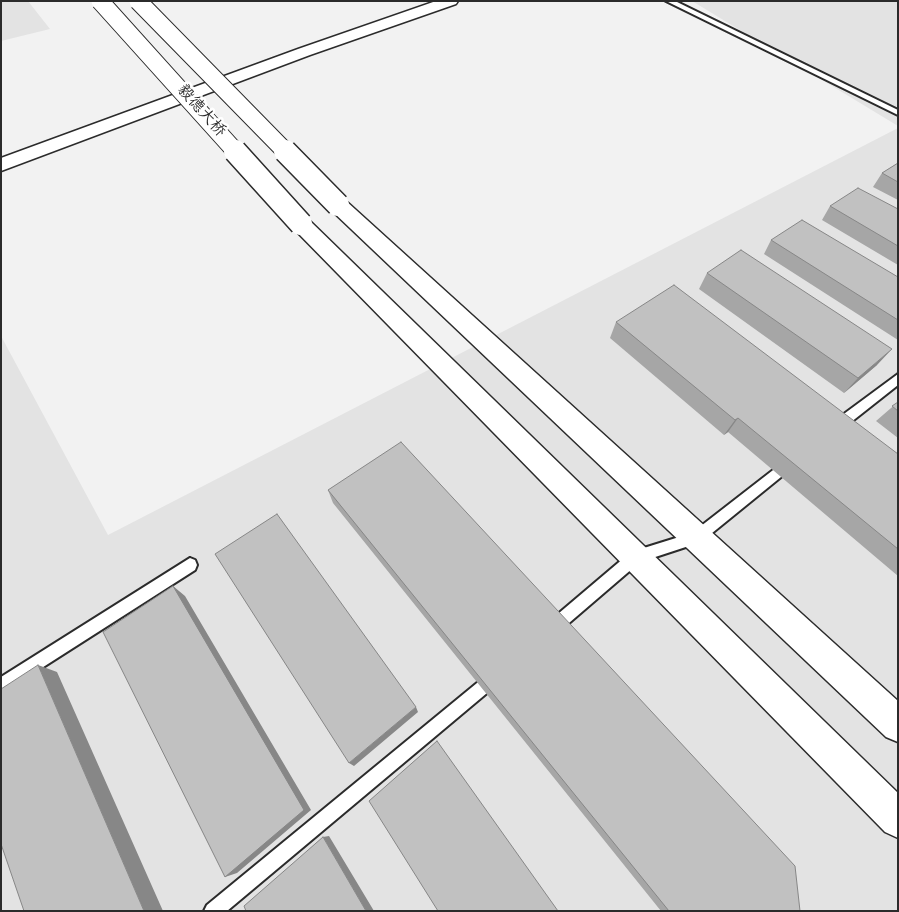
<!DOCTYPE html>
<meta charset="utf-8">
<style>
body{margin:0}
#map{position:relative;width:899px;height:912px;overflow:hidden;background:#f2f2f2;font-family:Dekko,sans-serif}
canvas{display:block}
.frame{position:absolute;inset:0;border:2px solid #2b2b2b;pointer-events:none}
</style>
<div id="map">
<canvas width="899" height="912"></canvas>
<div class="frame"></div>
</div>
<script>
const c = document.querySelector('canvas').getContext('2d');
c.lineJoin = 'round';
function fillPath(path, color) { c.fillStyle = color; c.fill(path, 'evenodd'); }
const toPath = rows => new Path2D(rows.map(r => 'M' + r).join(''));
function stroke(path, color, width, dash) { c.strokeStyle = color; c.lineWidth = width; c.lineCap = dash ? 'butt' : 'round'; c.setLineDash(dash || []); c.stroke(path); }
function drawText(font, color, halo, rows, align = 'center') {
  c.font = font + ' Dekko,"LXGW WenKai TC",sans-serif'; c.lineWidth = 5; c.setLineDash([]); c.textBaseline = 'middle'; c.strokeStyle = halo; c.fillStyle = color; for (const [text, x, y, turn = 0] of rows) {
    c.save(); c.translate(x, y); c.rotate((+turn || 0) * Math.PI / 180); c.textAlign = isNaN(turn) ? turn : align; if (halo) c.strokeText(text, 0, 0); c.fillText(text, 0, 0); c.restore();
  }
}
const built = toPath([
 [1,1,28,1,50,29,1,41],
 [692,1,898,1,898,126],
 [898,128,898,911,1,911,1,336,108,535]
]);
const service = toPath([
 [666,1,675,1,898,110,898,115,666,1],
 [898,374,898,385,841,430,833,430,831,426,833,422,898,374],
 [777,467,781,469,783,473,781,477,701,542,640,562,562,629,557,631,552,629,550,624,552,619,631,552,692,533,777,467],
 [190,558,195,560,197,565,195,570,1,694,1,677,190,558],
 [482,680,487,683,490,688,487,693,227,911,204,911,207,905,477,683,482,680]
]);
const tertiary = toPath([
 [436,1,458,1,456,4,310,55,1,171,1,158,298,49,436,1],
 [338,198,345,200,898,701,898,742,886,737,331,210,328,205,331,200,338,198],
 [301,217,308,219,898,793,898,838,885,832,294,229,290,224,294,219,301,217]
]);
const tertiaryBridgeFar1 = toPath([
 [100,1,236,152],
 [138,1,286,152]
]);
const tertiaryBridge = toPath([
 [235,151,301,224],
 [285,151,338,205]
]);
const wall = toPath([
 [898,163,898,200,873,187,882,173],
 [830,206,898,209,898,265,822,220],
 [771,240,898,277,898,340,764,254],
 [707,273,877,365,844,393,699,289],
 [616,322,898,454,898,576,728,432,724,435,610,338],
 [898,402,898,438,876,421],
 [328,490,800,911,661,911,333,503]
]);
const shadedWall = toPath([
 [892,349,877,365,844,393,858,378],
 [738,418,728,432,724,435,735,420],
 [173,586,185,596,311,810,237,873,225,877],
 [38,665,57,672,163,911,144,911],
 [416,707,418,712,354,766,349,763],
 [329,836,374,911,366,911,323,837]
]);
const building = toPath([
 [898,163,898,182,882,173,898,163],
 [858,188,898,209,898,246,830,206,858,188],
 [802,220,898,277,898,320,771,240,802,220],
 [741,250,892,349,858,378,707,273,741,250],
 [674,285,898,454,898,549,738,418,735,420,616,322,674,285],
 [898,402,898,411,892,406,898,402],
 [401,442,795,866,800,911,669,911,328,490,401,442],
 [277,514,416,707,349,763,215,554,277,514],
 [173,586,304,810,225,877,103,632,173,586],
 [38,665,144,911,24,911,1,844,1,689,38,665],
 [437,741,558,911,438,911,369,801,437,741],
 [323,837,366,911,246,911,244,906,323,837]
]);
const farStreetnames = [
 ["毅德大桥",200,112,48]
];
fillPath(built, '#e3e3e3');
stroke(service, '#2b2b2b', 4);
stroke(tertiary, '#2b2b2b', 3);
fillPath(service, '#fff');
fillPath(tertiary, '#fff');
stroke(tertiaryBridgeFar1, '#2b2b2b', 19, []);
stroke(tertiaryBridge, '#2b2b2b', 25, []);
stroke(tertiaryBridgeFar1, '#fff', 17);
stroke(tertiaryBridge, '#fff', 22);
fillPath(wall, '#a6a6a6');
fillPath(shadedWall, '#878787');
fillPath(building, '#c1c1c1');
stroke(building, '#878787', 1);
drawText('16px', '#2b2b2b', '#fff', farStreetnames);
</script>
